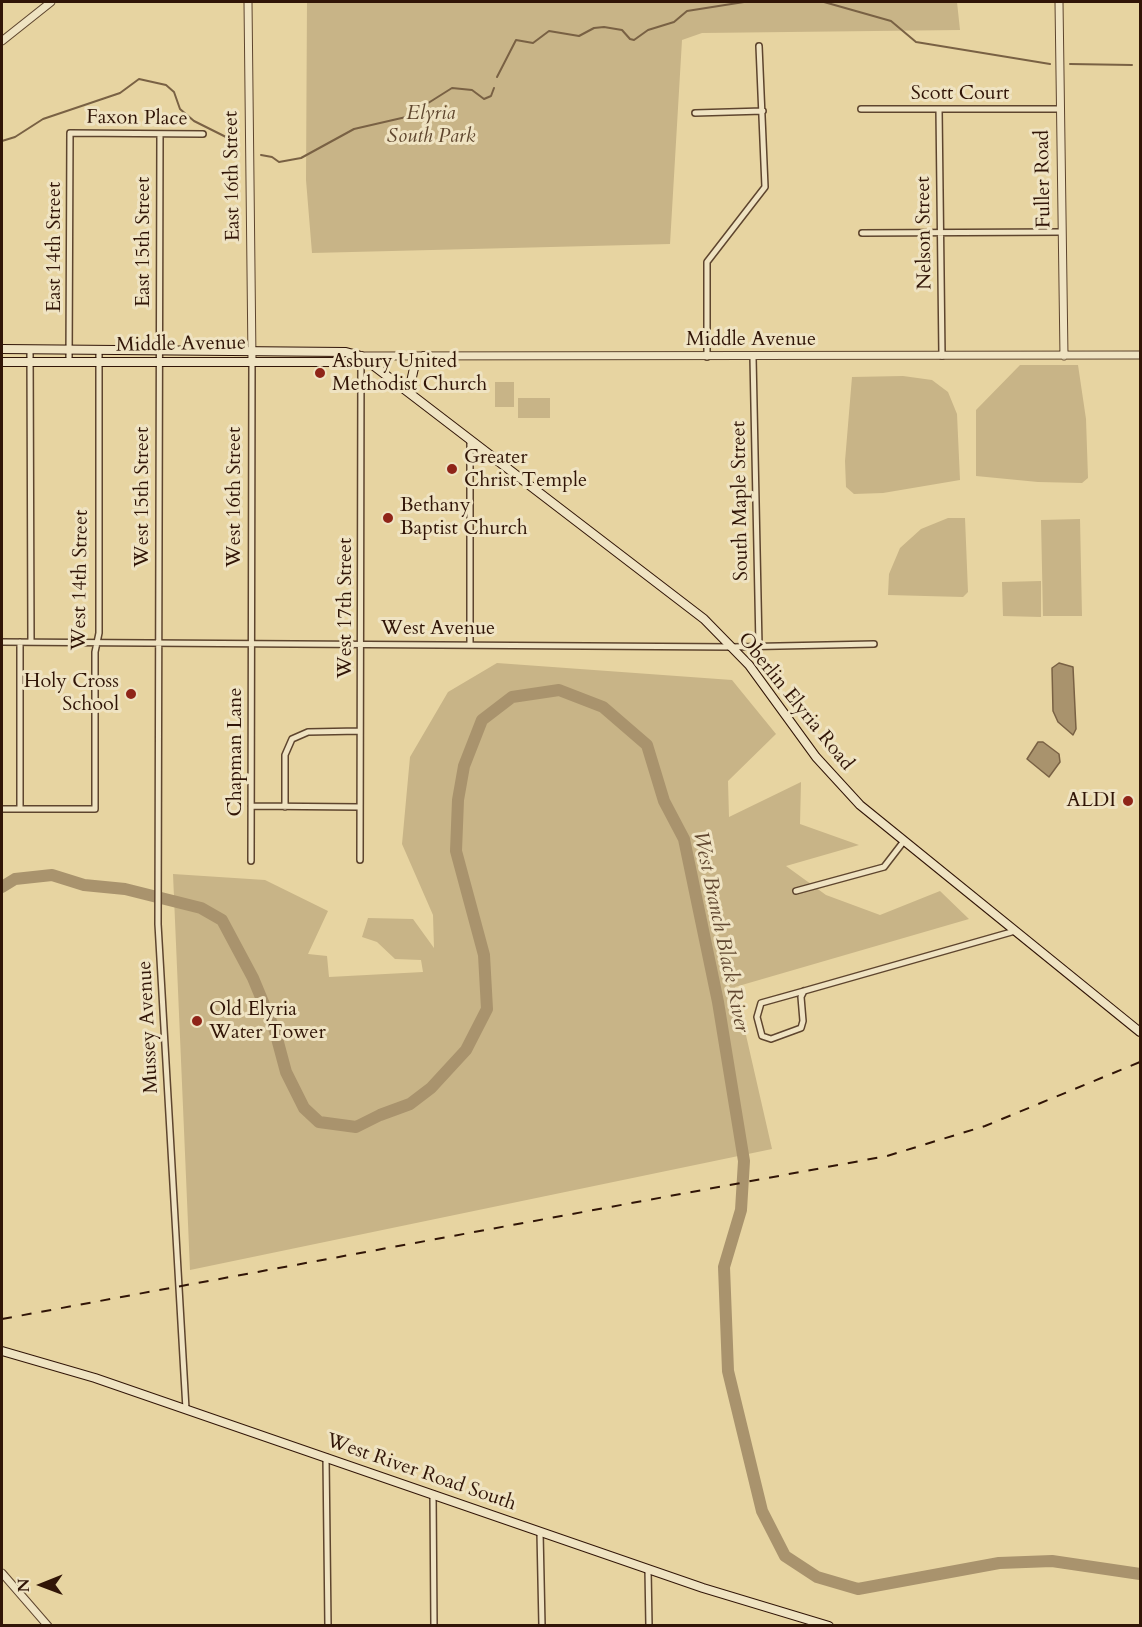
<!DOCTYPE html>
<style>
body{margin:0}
#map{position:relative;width:1142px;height:1627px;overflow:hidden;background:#e7d4a1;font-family:Cardo,serif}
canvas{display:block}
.frame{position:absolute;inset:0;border:3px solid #311507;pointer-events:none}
.north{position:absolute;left:12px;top:1555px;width:60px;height:60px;-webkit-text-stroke:4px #efe3c2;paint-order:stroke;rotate:269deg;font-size:16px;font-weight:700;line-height:24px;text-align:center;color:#311507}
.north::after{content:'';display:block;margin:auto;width:21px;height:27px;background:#311507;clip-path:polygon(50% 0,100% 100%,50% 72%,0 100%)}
</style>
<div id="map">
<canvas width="1142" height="1627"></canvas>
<div class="frame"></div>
<div class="north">N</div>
</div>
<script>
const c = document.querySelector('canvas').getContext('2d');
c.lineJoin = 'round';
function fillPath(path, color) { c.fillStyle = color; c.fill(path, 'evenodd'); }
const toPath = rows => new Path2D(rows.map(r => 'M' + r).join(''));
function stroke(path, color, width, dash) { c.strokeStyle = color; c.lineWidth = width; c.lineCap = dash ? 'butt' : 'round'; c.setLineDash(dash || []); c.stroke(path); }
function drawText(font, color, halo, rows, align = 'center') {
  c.font = font + ' Cardo,serif'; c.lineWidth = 6; c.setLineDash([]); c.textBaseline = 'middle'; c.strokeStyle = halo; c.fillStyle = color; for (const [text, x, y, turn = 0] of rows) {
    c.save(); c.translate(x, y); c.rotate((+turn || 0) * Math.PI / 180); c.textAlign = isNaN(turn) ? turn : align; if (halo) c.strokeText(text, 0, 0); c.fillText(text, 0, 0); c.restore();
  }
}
const green = toPath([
 [307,2,957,2,960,30,702,33,682,40,670,244,312,253,306,180],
 [1020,365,1078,365,1086,419,1088,478,1082,483,1038,482,976,476,976,410],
 [903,376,932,380,948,392,957,414,960,480,883,493,854,494,846,487,845,461,852,377],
 [495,382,514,382,514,407,495,407],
 [518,398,550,398,550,418,518,418],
 [948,518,965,518,968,592,963,597,888,595,889,574,900,548,921,529],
 [1080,519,1082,616,1043,616,1041,520],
 [1041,581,1041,617,1003,616,1002,582],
 [497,663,732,680,776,734,728,781,729,817,801,782,800,824,859,845,786,866,826,895,880,915,940,891,969,919,735,987,772,1149,190,1270,173,874,265,880,328,911,308,954,327,956,329,977,423,972,421,960,395,959,377,942,362,937,368,918,413,919,434,948,433,915,402,844,410,757,448,692]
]);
const water = toPath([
 [1059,663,1073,667,1076,729,1073,735,1058,722,1053,711,1052,668,1059,663],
 [1038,742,1043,742,1059,754,1060,762,1049,777,1027,759,1038,742]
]);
const stream = toPath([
 [824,2,891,21,916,42,1050,64],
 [1070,64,1132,65],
 [497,77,516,40,533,43,549,31,579,36,594,28,604,27,622,30,630,39,634,40,648,30,674,22,687,11,744,2],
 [2,141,15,137,43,119,120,93,139,79,166,85,174,92,180,109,194,121,236,142],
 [261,155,272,157,279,162,301,158,354,129,406,117,452,88,472,90,484,99,491,96,494,88]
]);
const river = toPath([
 [2,887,15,879,52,875,84,885,125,889,201,908,222,920,253,978,275,1031,286,1072,304,1108,319,1122,356,1127,380,1115,410,1104,431,1088,466,1050,487,1009,484,955,456,851,458,800,464,766,482,720,512,697,559,690,603,707,647,745,664,801,684,839,718,1002,744,1161,741,1210,724,1267,728,1371,762,1511,785,1556,817,1577,858,1589,999,1563,1052,1561,1140,1574]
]);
const minor = toPath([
 [861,109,1060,109],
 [939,109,942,356],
 [695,113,763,111],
 [160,134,158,924,186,1409],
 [862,233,1062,232],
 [30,349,31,642],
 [707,357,707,262,765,187,759,46],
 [753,357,759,646],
 [69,362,70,133,203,134],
 [470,440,470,644],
 [2,642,732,647,874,644],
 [251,806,359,807],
 [285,807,285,755,292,739,308,732,360,731],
 [2,809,95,809,95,652,99,633,99,351],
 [20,809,20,642],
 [360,860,361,356],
 [251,861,252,361],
 [796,891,884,867,904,841],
 [804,991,801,997,803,1021,801,1028,771,1039,762,1036,757,1017,761,1003,804,991,1015,931],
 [326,1457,328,1626],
 [433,1494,434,1626],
 [540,1532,542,1626],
 [648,1569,649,1626]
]);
const tertiary = toPath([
 [248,2,252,360],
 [1059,2,1064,356],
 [2,41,51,2],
 [361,356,1140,355],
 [2,1573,48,1626]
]);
const secondary = toPath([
 [2,349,346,352,361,356,704,619,749,665,816,757,860,805,1140,1032],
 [2,362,346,362,361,356],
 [409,391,414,368,424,356],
 [2,1351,95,1378,703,1588,829,1626]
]);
const rail = toPath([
 [2,1319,887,1156,985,1126,1140,1062]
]);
const markers = [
 [320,373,6,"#8f2418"],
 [452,469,6,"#8f2418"],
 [388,518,6,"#8f2418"],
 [131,694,6,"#8f2418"],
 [1128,801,6,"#8f2418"],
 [197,1021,6,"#8f2418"]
];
const streetNames = [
 ["Scott Court",960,94],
 ["Faxon Place",137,119,1],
 ["East 16th Street",233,176,-91],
 ["Fuller Road",1044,179,-91],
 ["Nelson Street",925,233,-91],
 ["East 15th Street",144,242,-90],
 ["East 14th Street",55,247,-90],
 ["Middle Avenue",751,340],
 ["Middle Avenue",181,345,-1],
 ["West 15th Street",143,497,-90],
 ["West 16th Street",235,497,-90],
 ["South Maple Street",741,501,-91],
 ["West 14th Street",81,580,-89],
 ["West 17th Street",346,608,-90],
 ["West Avenue",438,629],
 ["Oberlin Elyria Road",795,702,51],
 ["Chapman Lane",236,752,-90],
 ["Mussey Avenue",149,1027,-93],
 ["West River Road South",421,1473,19]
];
const parkNames = [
 ["Elyria",431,114],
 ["South Park",431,137]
];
const poiNames = [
 ["Asbury United",332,362],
 ["Methodist Church",332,385],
 ["Greater",464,458],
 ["Christ Temple",464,481],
 ["Bethany",400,506],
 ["Baptist Church",400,529],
 ["Holy Cross",119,682,"right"],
 ["School",119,705,"right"],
 ["ALDI",1116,801,"right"],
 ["Old Elyria",209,1010],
 ["Water Tower",209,1033]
];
const waterNames = [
 ["West Branch Black River",720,932,78]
];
fillPath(green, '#c8b487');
fillPath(water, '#a9936d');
stroke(water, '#796144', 1.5);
stroke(stream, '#796144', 2);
stroke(river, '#a9936d', 12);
stroke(minor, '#5e452e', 8);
stroke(tertiary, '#5e452e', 9);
stroke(secondary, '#311507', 10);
stroke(minor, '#efe3c2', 5);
stroke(tertiary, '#efe3c2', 7);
stroke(secondary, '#efe3c2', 8);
stroke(rail, '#311507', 2, [10, 10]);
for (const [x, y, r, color] of markers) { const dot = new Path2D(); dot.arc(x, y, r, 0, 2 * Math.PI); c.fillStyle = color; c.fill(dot); stroke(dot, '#efe3c2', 2); }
drawText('20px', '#311507', '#efe3c2', streetNames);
drawText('italic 20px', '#5e452d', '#efe3c2', parkNames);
drawText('20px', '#311507', '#efe3c2', poiNames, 'left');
drawText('italic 21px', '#614730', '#efe3c2', waterNames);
</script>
